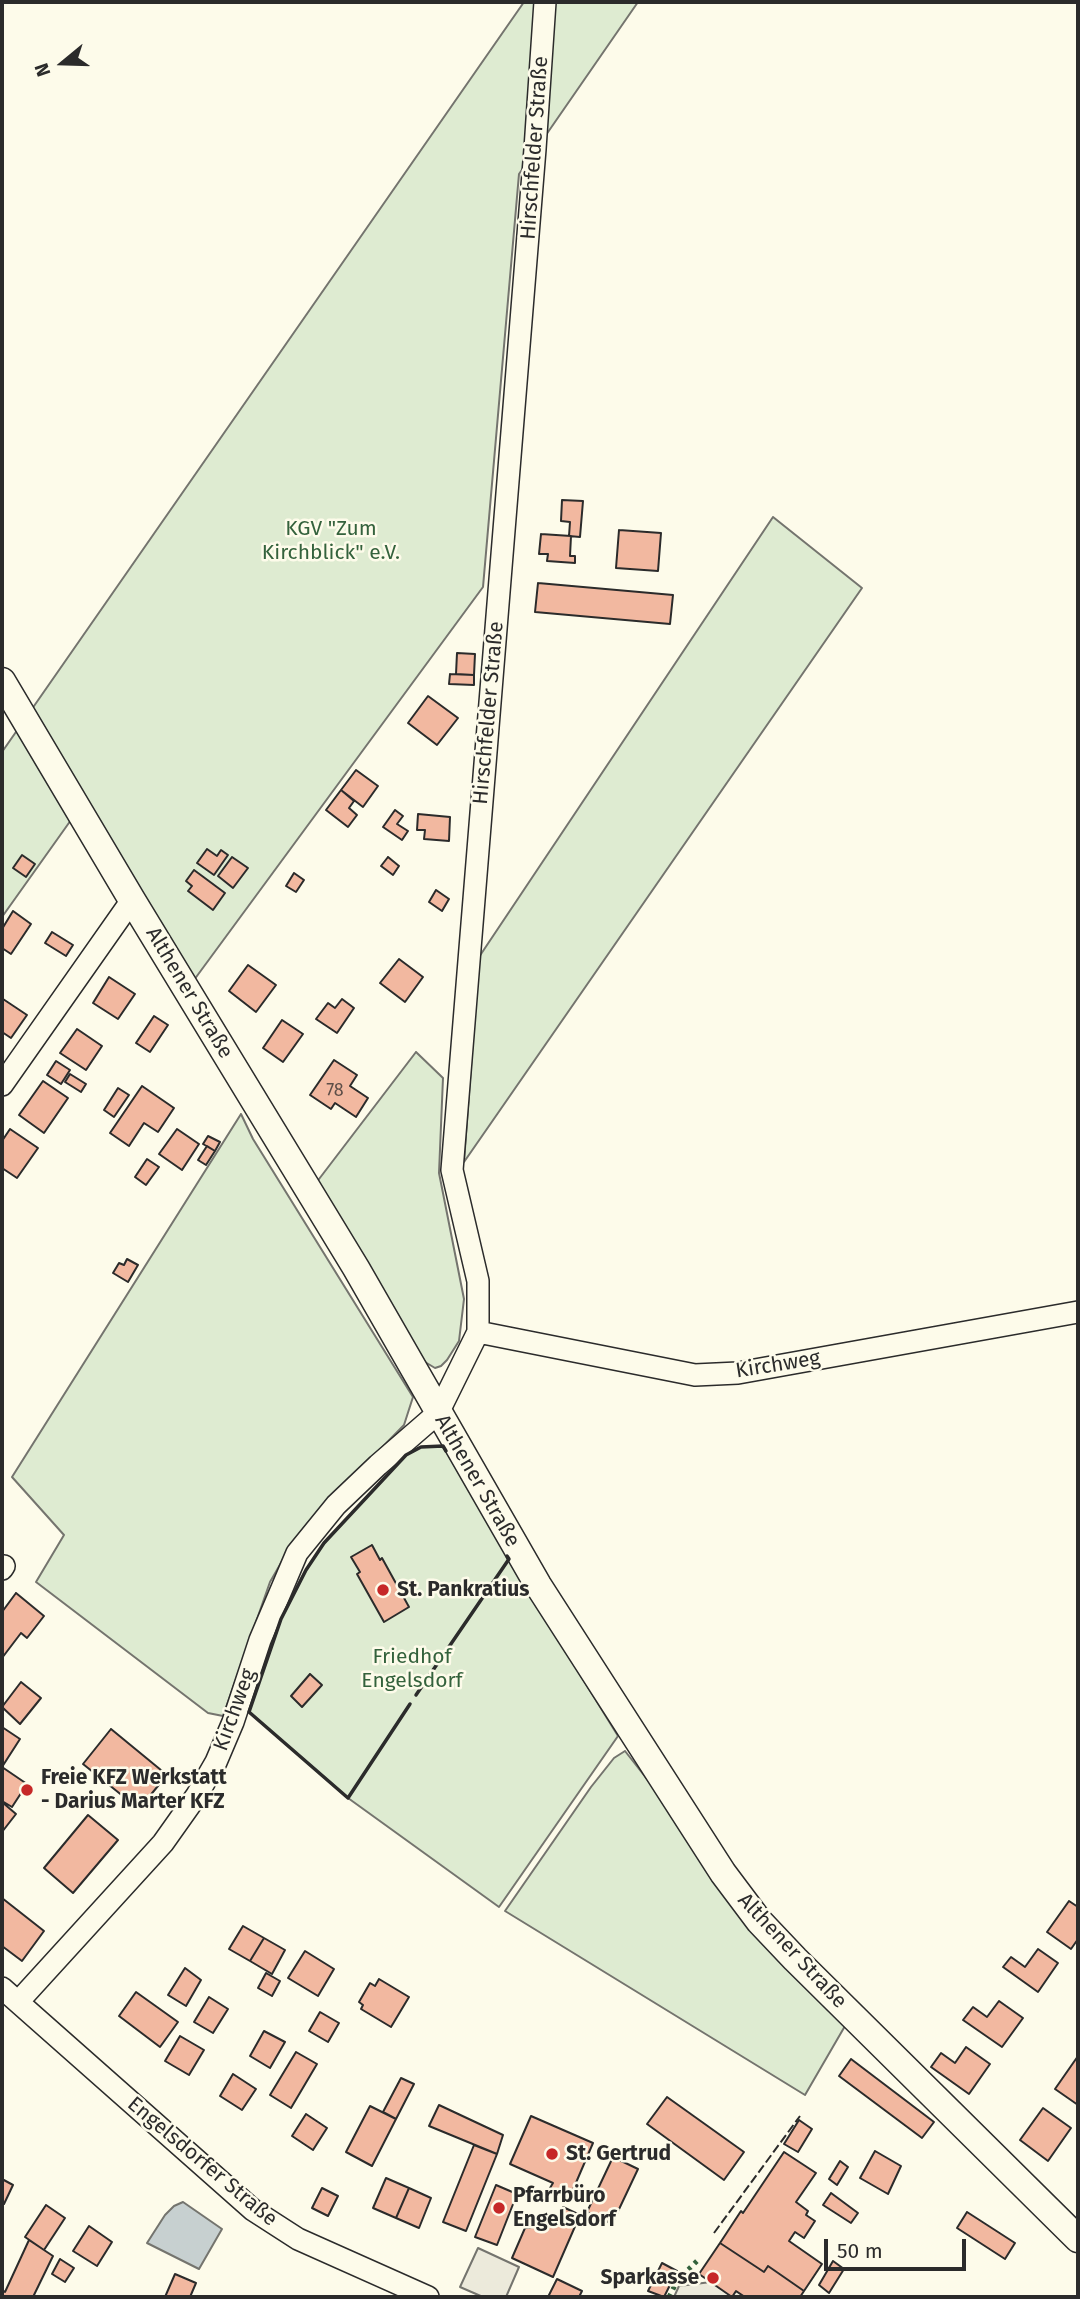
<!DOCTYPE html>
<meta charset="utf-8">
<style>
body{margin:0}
#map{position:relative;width:1080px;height:2299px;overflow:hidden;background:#fdfbea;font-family:"Fira Sans",sans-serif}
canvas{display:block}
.frame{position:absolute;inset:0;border:4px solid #2b2b2b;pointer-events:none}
.north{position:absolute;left:28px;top:28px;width:70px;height:70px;-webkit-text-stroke:5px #fdfbea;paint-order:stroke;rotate:251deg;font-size:19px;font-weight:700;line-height:28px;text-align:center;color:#2b2b2b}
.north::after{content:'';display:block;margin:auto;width:24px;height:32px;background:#2b2b2b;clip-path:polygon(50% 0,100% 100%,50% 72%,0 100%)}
.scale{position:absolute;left:824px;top:2239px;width:142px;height:32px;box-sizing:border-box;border:4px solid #2b2b2b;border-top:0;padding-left:9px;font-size:21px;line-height:24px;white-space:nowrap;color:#2b2b2b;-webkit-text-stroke:5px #fdfbea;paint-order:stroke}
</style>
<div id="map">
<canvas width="1080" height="2299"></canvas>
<div class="frame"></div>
<div class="north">N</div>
<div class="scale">50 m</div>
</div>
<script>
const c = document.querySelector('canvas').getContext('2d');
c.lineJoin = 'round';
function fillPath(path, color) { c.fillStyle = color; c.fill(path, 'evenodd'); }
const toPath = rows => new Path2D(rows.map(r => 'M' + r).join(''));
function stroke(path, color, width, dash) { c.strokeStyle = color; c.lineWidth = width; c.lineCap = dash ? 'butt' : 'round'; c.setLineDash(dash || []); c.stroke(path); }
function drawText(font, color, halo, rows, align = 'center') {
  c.font = font + ' "Fira Sans",sans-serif'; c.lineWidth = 5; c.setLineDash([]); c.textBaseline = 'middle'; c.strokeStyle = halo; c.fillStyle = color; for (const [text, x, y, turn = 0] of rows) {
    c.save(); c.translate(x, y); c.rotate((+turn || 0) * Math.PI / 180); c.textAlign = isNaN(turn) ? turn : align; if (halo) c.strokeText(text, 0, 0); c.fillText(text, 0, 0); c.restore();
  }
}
const green = toPath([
 [524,2,638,2,519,174,483,587,194,980,71,820,2,917,2,752,524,2],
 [773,517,862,588,464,1162,479,957,773,517],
 [416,1052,443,1078,439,1173,464,1299,459,1341,447,1360,441,1366,435,1368,425,1362,316,1183,416,1052],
 [241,1114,253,1139,413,1397,404,1425,306,1525,289,1549,270,1582,223,1716,208,1713,36,1582,64,1535,12,1477,241,1114],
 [443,1446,509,1559,618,1736,499,1907,348,1798,249,1712,281,1619,306,1570,324,1543,406,1455,421,1447,443,1446],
 [625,1751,654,1788,706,1867,845,2026,805,2095,505,1911,591,1787,614,1758,625,1751]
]);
const parking = toPath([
 [478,2248,519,2267,506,2297,483,2297,460,2287,478,2248],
 [711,2282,732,2296,736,2291,745,2297,674,2297,679,2286,711,2282]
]);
const water = toPath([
 [183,2202,222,2229,199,2269,147,2243,165,2215,174,2206,183,2202]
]);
const building = toPath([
 [562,500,583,501,580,537,569,536,570,522,561,521,562,500],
 [619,530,661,533,658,571,616,568,619,530],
 [541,534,571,536,570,556,575,556,575,563,547,561,548,554,539,554,541,534],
 [538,583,673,595,670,624,535,612,538,583],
 [457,653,475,654,474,675,456,674,457,653],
 [450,674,474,675,474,685,449,684,450,674],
 [428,696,458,718,437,745,408,723,428,696],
 [356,770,378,786,363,807,341,790,356,770],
 [341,790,354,801,349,808,357,815,348,827,326,810,341,790],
 [395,810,403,816,397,824,408,831,402,840,383,827,395,810],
 [418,814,450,817,449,841,424,839,425,830,417,830,418,814],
 [207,849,217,856,221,850,228,855,214,875,197,863,207,849],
 [22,855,35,864,26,877,13,868,22,855],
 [232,857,248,868,233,888,218,876,232,857],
 [388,857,399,866,393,875,381,866,388,857],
 [194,870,225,893,213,910,188,891,192,886,186,881,194,870],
 [294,873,304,880,296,892,286,886,294,873],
 [436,890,449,899,442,911,429,902,436,890],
 [13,911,31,924,11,954,2,948,2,929,13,911],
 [52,932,73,945,66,956,45,943,52,932],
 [399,959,423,977,405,1002,380,983,399,959],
 [248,965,276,985,256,1012,229,991,248,965],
 [109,977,135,994,118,1019,93,1003,109,977],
 [3,999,27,1015,11,1038,2,1032,3,999],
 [342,999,354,1008,337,1033,316,1019,328,1003,335,1008,342,999],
 [154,1016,168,1025,150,1052,136,1043,154,1016],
 [282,1020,303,1034,283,1062,263,1048,282,1020],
 [77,1029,102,1046,86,1070,60,1053,77,1029],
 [334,1060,357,1075,350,1086,368,1098,356,1117,335,1103,331,1109,310,1095,334,1060],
 [56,1061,70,1070,61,1084,47,1075,56,1061],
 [70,1074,86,1084,81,1092,65,1082,70,1074],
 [43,1081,68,1098,44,1133,19,1115,43,1081],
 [142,1086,174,1108,158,1132,144,1123,129,1146,110,1133,142,1086],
 [118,1088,129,1095,114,1117,104,1110,118,1088],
 [10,1129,38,1148,17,1178,2,1168,2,1141,10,1129],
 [177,1129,199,1144,182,1170,159,1154,177,1129],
 [208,1136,220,1142,215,1151,203,1144,208,1136],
 [207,1146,215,1151,206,1165,198,1160,207,1146],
 [147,1159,159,1167,146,1185,135,1177,147,1159],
 [127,1259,138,1265,128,1282,113,1273,119,1263,124,1265,127,1259],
 [372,1545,380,1560,382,1558,409,1607,384,1622,357,1574,360,1572,351,1557,372,1545],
 [16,1593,44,1616,27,1638,21,1633,2,1658,2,1612,16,1593],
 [310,1674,322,1685,302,1707,291,1696,310,1674],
 [21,1682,41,1698,20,1724,2,1707,21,1682],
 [2,1727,20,1739,2,1767,2,1727],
 [111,1729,167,1775,139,1809,83,1764,111,1729],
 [2,1767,27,1784,12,1807,2,1801,2,1767],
 [2,1802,16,1814,2,1832,2,1802],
 [88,1815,118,1840,73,1893,44,1868,88,1815],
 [2,1898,44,1931,22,1961,2,1946,2,1898],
 [1069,1901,1078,1907,1078,1939,1071,1949,1047,1932,1069,1901],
 [243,1926,264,1938,250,1961,229,1949,243,1926],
 [264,1938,285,1950,272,1974,250,1961,264,1938],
 [1038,1949,1058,1963,1038,1992,1003,1967,1011,1957,1025,1967,1038,1949],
 [305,1951,334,1969,318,1996,288,1978,305,1951],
 [185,1968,201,1980,186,2006,168,1995,185,1968],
 [266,1973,280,1981,272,1996,258,1988,266,1973],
 [379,1979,409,1997,391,2027,361,2009,363,2005,359,2002,370,1983,375,1986,379,1979],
 [136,1992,178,2022,160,2047,119,2016,136,1992],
 [209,1997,228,2009,213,2033,194,2022,209,1997],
 [999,2001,1023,2018,1002,2047,963,2020,973,2007,987,2017,999,2001],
 [320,2012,339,2023,328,2042,309,2031,320,2012],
 [264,2031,285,2042,270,2068,250,2056,264,2031],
 [180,2036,204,2050,189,2075,165,2061,180,2036],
 [966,2047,990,2064,969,2094,931,2067,941,2053,955,2063,966,2047],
 [296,2052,317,2064,291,2108,270,2095,296,2052],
 [1078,2056,1078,2105,1055,2089,1078,2056],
 [851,2059,934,2122,922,2138,839,2076,851,2059],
 [233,2074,256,2089,242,2110,220,2096,233,2074],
 [401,2078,414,2084,396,2119,383,2112,401,2078],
 [667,2097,744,2152,724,2180,647,2124,667,2097],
 [439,2105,503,2135,497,2154,429,2126,439,2105],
 [370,2106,396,2119,372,2166,346,2152,370,2106],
 [1043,2108,1071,2128,1048,2161,1020,2140,1043,2108],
 [306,2114,327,2128,313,2150,292,2136,306,2114],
 [531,2116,593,2143,572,2192,565,2188,562,2194,550,2188,553,2183,510,2164,531,2116],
 [799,2120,812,2129,798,2152,784,2144,799,2120],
 [474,2145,497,2154,466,2231,443,2222,474,2145],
 [875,2151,901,2166,888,2194,860,2178,875,2151],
 [784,2152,816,2173,796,2202,808,2211,806,2215,815,2221,804,2238,795,2232,789,2241,822,2264,804,2291,768,2266,764,2272,720,2243,741,2211,743,2213,784,2152],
 [613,2157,638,2169,612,2224,587,2212,613,2157],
 [840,2161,848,2167,837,2185,829,2179,840,2161],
 [386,2178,409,2188,396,2218,373,2208,386,2178],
 [2,2179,13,2185,4,2204,2,2203,2,2179],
 [496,2185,517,2194,497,2245,475,2237,496,2185],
 [322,2188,338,2196,328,2216,312,2208,322,2188],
 [409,2188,431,2198,419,2228,396,2218,409,2188],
 [831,2193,858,2213,851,2223,823,2205,831,2193],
 [46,2205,65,2218,44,2250,25,2237,46,2205],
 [563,2207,580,2215,553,2277,512,2258,525,2228,556,2224,563,2207],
 [967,2212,1015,2243,1005,2259,957,2228,967,2212],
 [89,2226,112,2242,97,2266,73,2251,89,2226],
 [29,2240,53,2256,33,2297,2,2297,2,2290,5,2292,29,2240],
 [720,2243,764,2272,768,2266,804,2291,800,2297,745,2297,736,2291,732,2297,699,2274,720,2243],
 [60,2259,74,2268,65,2282,52,2274,60,2259],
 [833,2261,844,2269,829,2293,819,2285,833,2261],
 [662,2263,677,2271,664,2297,648,2291,662,2263],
 [175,2274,196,2283,190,2297,165,2297,175,2274],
 [557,2279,582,2291,579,2297,548,2297,557,2279]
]);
const minor = toPath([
 [2,1085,132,900],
 [478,1332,695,1375,738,1373,1078,1312],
 [2,1569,4,1566],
 [2,1988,253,2210,298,2239,428,2297],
 [18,2002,163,1843,197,1795,216,1762,233,1722,260,1640,297,1553,336,1505,378,1465,438,1413,478,1332,478,1281,452,1170,535,149,545,2]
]);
const major = toPath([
 [2,681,132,900,356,1268,538,1585,723,1873,759,1921,795,1959,1078,2239]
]);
const hedge = toPath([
 [669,2297,677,2281,699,2259]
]);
const fence = toPath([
 [714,2233,800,2116]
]);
const wall = toPath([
 [416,1695,509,1559,507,1556],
 [410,1704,348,1798,249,1712,281,1619,306,1570,324,1543,406,1455,421,1447,443,1446,446,1451]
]);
const markers = [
 [383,1590,7,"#c62828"],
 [27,1790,7,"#c62828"],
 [552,2154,7,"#c62828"],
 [499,2208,7,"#c62828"],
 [713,2278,7,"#c62828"]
];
const numberNames = [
 ["78",335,1091]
];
const streetNames = [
 ["Hirschfelder Straße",535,148,-86],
 ["Hirschfelder Straße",489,713,-85],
 ["Althener Straße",189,993,59],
 ["Kirchweg",778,1365,-9],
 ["Althener Straße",477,1481,60],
 ["Kirchweg",235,1710,-70],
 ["Althener Straße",792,1951,47],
 ["Engelsdorfer Straße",202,2162,40]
];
const parkNames = [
 ["KGV \"Zum",331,529],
 ["Kirchblick\" e.V.",331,553],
 ["Friedhof",412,1657],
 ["Engelsdorf",412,1681]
];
const poiNames = [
 ["St. Pankratius",397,1590],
 ["Freie KFZ Werkstatt",41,1778],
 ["- Darius Marter KFZ",41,1802],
 ["St. Gertrud",566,2154],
 ["Pfarrbüro",513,2196],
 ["Engelsdorf",513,2220],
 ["Sparkasse",699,2278,"right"]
];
fillPath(green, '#deebd1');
stroke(green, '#74746e', 2);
fillPath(parking, '#eceadb');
stroke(parking, '#74746e', 2);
fillPath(water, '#c7d0d0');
stroke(water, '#74746e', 2);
fillPath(building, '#f2b8a0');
stroke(building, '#2b2b2b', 2);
stroke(minor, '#2b2b2b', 24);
stroke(major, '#2b2b2b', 29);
stroke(minor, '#fdfbea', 21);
stroke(major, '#fdfbea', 26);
stroke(hedge, '#34623c', 5, [3.5, 5]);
stroke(fence, '#2b2b2b', 2, [9, 3.5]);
stroke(wall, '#2b2b2b', 3.5);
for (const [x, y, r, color] of markers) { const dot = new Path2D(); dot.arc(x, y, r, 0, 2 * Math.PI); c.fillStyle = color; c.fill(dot); stroke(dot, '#fdfbea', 2.5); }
drawText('18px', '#5d4e48', null, numberNames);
drawText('21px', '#2b2b2b', '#fdfbea', streetNames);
drawText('21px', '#34623c', '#fdfbea', parkNames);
drawText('bold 21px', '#2b2b2b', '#fdfbea', poiNames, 'left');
</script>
